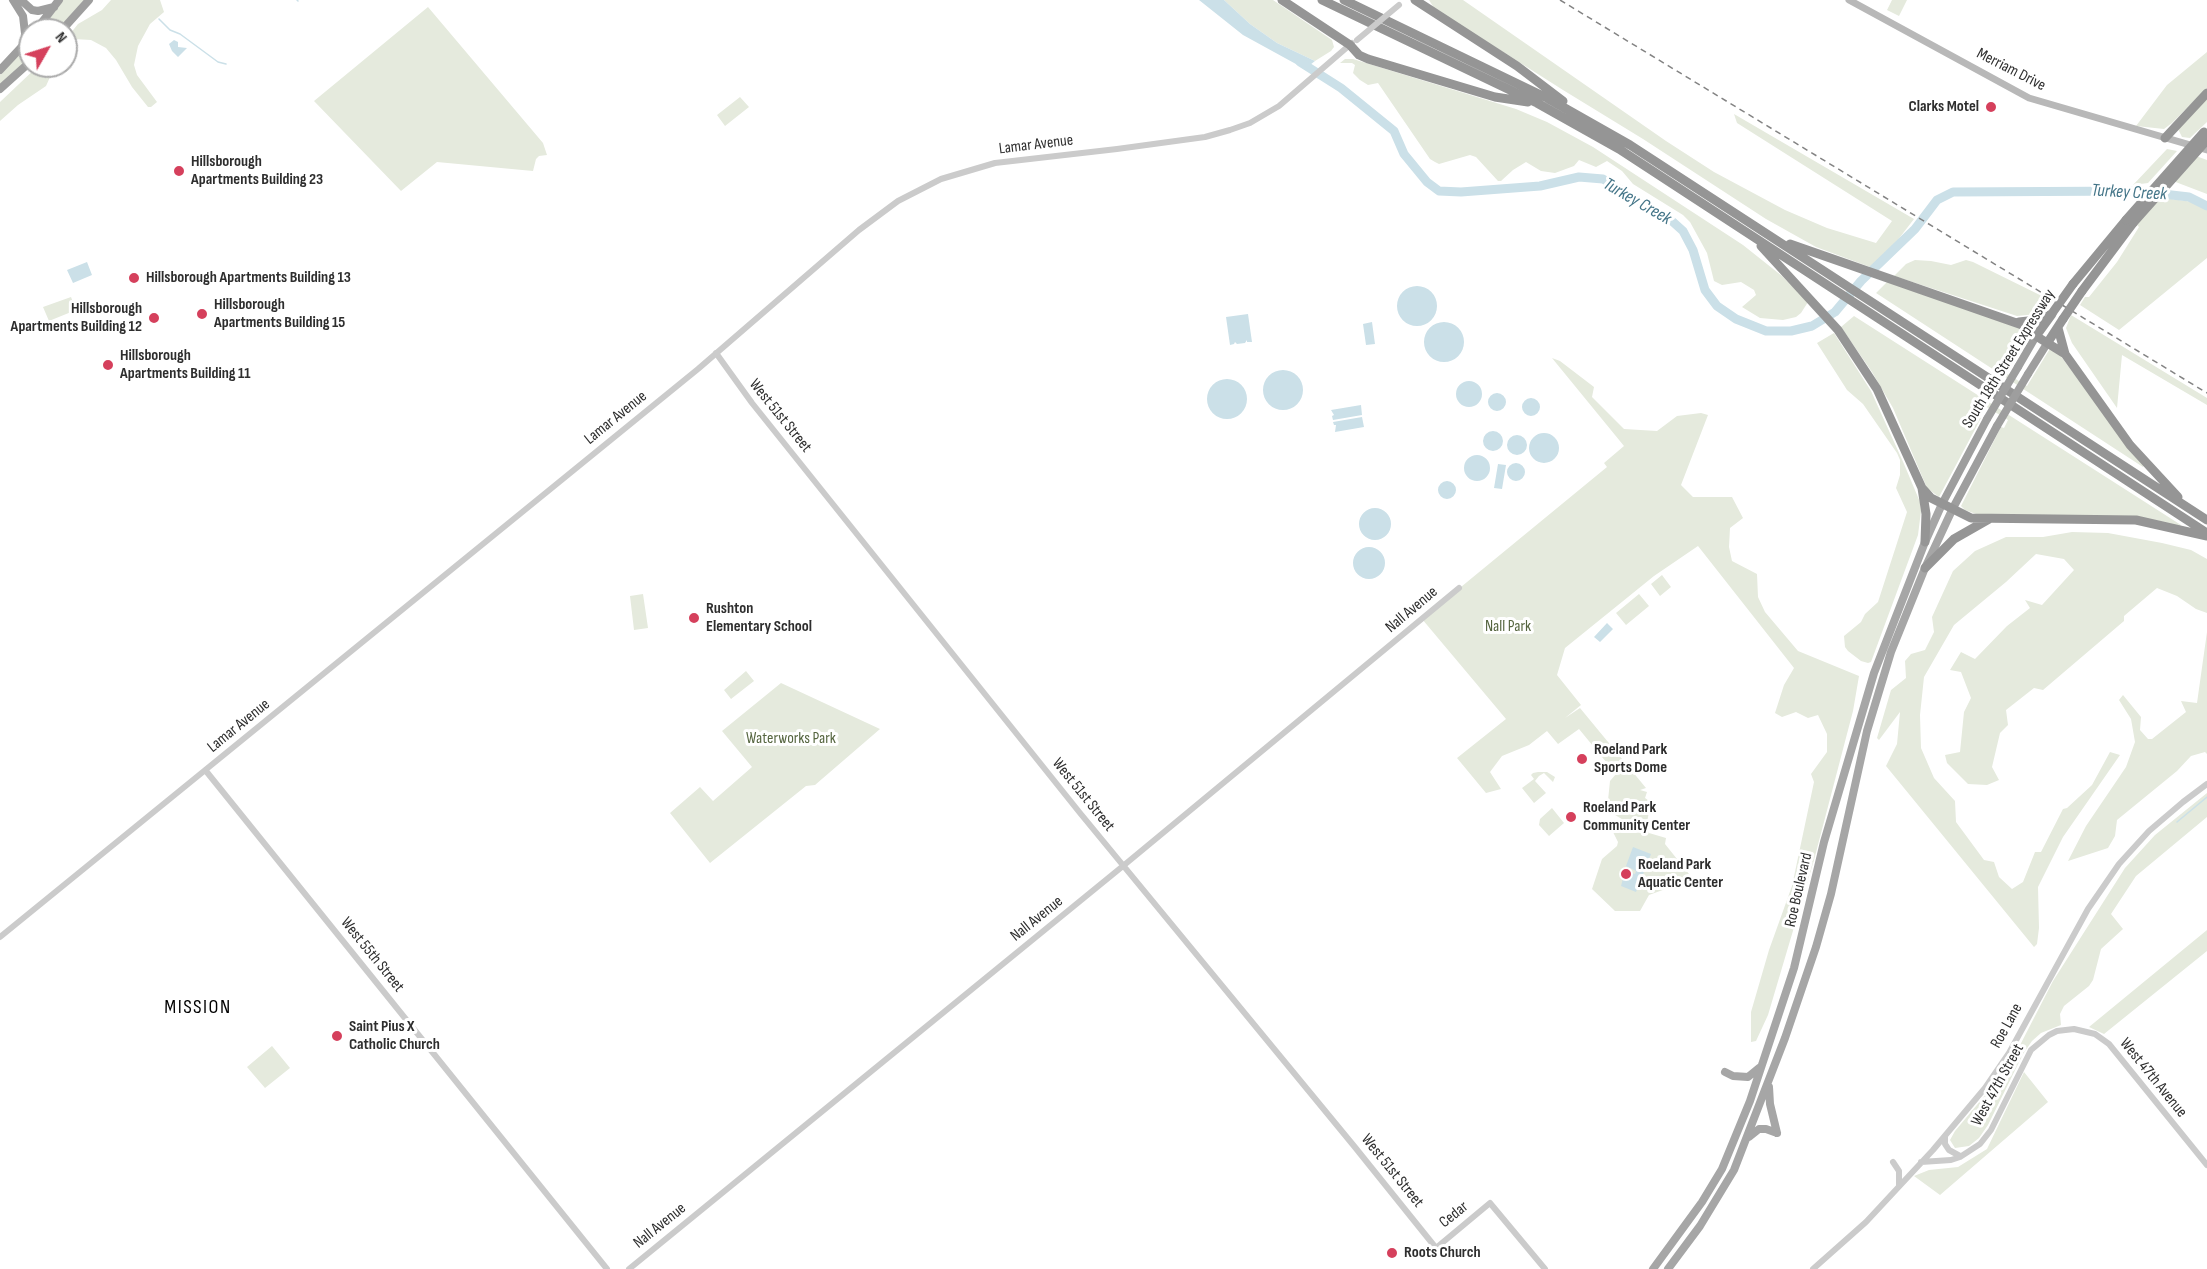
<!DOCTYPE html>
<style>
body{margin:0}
#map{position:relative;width:2207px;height:1269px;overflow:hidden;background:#fff;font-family:"Sofia Sans Condensed",sans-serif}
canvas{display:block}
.north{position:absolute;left:18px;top:18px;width:60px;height:60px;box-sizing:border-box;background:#fff;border:2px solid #ababab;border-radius:50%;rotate:51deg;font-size:16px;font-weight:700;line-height:24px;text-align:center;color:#2e2e2e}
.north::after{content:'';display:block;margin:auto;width:21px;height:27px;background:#d5405c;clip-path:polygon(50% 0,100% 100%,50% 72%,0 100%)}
</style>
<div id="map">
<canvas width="2207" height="1269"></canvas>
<div class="north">N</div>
</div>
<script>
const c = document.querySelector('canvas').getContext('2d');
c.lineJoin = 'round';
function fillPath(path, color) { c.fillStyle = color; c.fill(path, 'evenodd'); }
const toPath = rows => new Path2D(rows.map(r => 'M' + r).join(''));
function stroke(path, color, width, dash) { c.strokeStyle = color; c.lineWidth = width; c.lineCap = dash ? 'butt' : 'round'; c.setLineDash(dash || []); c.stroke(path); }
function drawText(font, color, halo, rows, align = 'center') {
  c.font = font + ' "Sofia Sans Condensed",sans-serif'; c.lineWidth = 6; c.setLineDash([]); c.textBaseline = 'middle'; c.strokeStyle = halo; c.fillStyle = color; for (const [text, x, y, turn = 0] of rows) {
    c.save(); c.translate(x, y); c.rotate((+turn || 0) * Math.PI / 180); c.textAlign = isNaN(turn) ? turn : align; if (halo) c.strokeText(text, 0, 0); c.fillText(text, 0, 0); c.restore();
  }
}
const green = toPath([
 [63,0,84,0,57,30,40,30],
 [111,0,160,0,164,12,150,24,138,46,134,65,137,75,157,102,151,107,148,107,132,87,116,60,106,48,91,40,74,39,66,49,66,39,78,24,102,10],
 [1224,0,1273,0,1332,40,1334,47,1331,51,1315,61,1277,43,1250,24],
 [1429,0,1463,0,1666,141,1714,172,1785,210,1827,228,1876,243,1892,221,1737,123,1734,114,1914,219,1897,241,1870,267,1816,247,1766,219,1643,139,1563,90,1434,8],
 [1892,0,1907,0,1899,16,1887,10],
 [428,7,543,143,547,155,539,156,536,159,533,171,437,162,401,191,314,101],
 [30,42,30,57,0,84,0,75],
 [2207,52,2207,88,2172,123,2164,129,2136,126,2167,85],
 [1345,59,1353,59,1516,109,1547,122,1593,147,1743,245,1782,276,1808,302,1801,313,1796,317,1783,320,1760,318,1742,307,1756,295,1754,290,1741,282,1722,285,1714,281,1707,253,1690,222,1683,215,1633,184,1622,171,1607,161,1596,167,1579,160,1574,166,1555,173,1541,171,1526,162,1513,170,1501,181,1498,181,1476,157,1470,155,1439,164,1435,162,1430,159,1378,83,1368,85,1360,80,1353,73,1355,65,1352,63,1340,63],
 [38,66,55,66,46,86,18,105,0,121,0,102],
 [740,97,749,107,725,126,717,115],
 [2207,97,2207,122,2190,138,2182,137,2178,129],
 [2167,149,2177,151,2148,183,2133,185],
 [2196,156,2207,160,2207,194,2173,181],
 [2157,197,2193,202,2207,209,2207,258,2119,330,2080,305,2085,297,2089,297,2117,262,2139,227,2137,225],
 [1915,260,1931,261,1951,265,1966,260,1973,262,2050,300,2043,310,2037,314,2017,316,1894,276,1906,264],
 [1887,282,2023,329,2028,335,2029,339,2006,373,2027,386,2051,347,2059,354,2144,465,2143,467,1876,293],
 [71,297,76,310,49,321,43,307],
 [2071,315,2207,398,2207,405,2122,355,2117,408,2072,343,2066,328],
 [1854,316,2181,525,2179,527,1976,514,1965,510,1961,506,2001,427,2004,428,2008,420,1985,406,1979,417,1981,418,1939,497,1927,488,1893,408,1872,372,1841,327],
 [1834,333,1871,391,1904,464,1920,502,1921,511,1918,535,1871,662,1868,663,1861,661,1848,651,1845,647,1844,636,1861,622,1865,614,1878,602,1907,512,1896,488,1900,475,1900,460,1897,453,1863,404,1847,390,1817,343],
 [1552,358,1560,361,1594,387,1592,397,1624,429,1657,431,1677,416,1701,413,1708,415,1681,485,1693,497,1732,497,1743,518,1730,528,1729,547,1732,561,1757,574,1758,597,1765,612,1798,651,1859,676,1853,711,1814,860,1768,1015,1756,1041,1751,1042,1751,1012,1769,950,1792,886,1814,782,1811,774,1827,752,1827,734,1818,715,1808,718,1796,712,1782,717,1775,713,1784,685,1794,668,1698,546,1654,576,1565,648,1557,675,1581,705,1565,718,1580,708,1646,788,1640,790,1647,792,1645,798,1651,802,1647,822,1649,833,1666,838,1665,844,1693,879,1649,895,1640,911,1615,911,1592,889,1602,859,1617,846,1618,842,1612,830,1625,821,1607,810,1610,781,1616,774,1579,729,1558,744,1547,731,1529,745,1502,756,1490,772,1501,789,1486,793,1457,758,1506,719,1422,619,1607,467,1604,463,1624,446],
 [2072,532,2108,533,2162,543,2191,550,2207,559,2207,613,2196,609,2177,596,2157,588,2124,616,2124,621,2043,690,2034,688,2006,710,2008,725,2000,733,1992,767,1999,780,1987,785,1968,784,1947,763,1945,755,1960,752,1964,712,1971,698,1961,672,1950,670,1961,652,1975,659,2007,626,2030,608,2025,600,2042,605,2074,570,2064,559,2036,554,2006,582,1954,625,1924,677,1920,715,1921,748,1934,778,1955,801,1956,822,1984,860,1994,862,1999,877,2012,889,2023,882,2035,852,2041,852,2063,809,2067,808,2092,785,2110,752,2120,755,2063,837,2038,887,2039,928,2037,944,2034,947,1886,766,1897,744,1900,712,1879,740,1877,738,1891,690,1906,678,1905,661,1911,654,1925,650,1934,632,1932,617,1953,571,1975,551,2006,537,2043,537],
 [1662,575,1671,587,1660,596,1651,584],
 [643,594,648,628,634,630,630,596],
 [1639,594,1649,606,1626,625,1616,613],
 [2207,632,2207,754,2205,752,2191,756,2177,771,2117,820,2115,836,2108,848,2068,861,2086,826,2126,767,2135,742,2131,719,2119,700,2123,695,2141,717,2140,730,2148,739,2152,739,2186,712,2181,701,2197,703],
 [746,671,754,681,731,699,724,690],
 [781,683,880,729,815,785,806,786,710,863,670,813,700,787,713,801,752,767,722,731],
 [1538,772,1547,772,1555,777,1553,782,1544,773,1539,776,1535,781,1546,793,1534,803,1522,788,1534,779,1531,775,1533,773],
 [2207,793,2207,817,2136,876,2111,914,2123,929,2101,949,2093,980,2089,986,2064,1006,2060,1014,2061,1025,2041,1033,2032,1041,2023,1054,1988,1125,1979,1138,1969,1146,1955,1148,1950,1140,1955,1131,1992,1087,2017,1051,2053,981,2125,868,2155,835],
 [1552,808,1564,823,1549,836,1539,825,1540,819],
 [2207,930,2207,951,2104,1034,2089,1027],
 [272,1046,290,1068,265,1088,247,1067],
 [2024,1072,2048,1102,1940,1195,1914,1176,1929,1170,1958,1167,1987,1149]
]);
const water = toPath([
 [1199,0,1224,0,1250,24,1277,43,1315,61,1305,69,1243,35],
 [174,40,178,42,178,47,187,48,178,57,172,51,169,44],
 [87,262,92,275,73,283,67,270],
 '1397 306a20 20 0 1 1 40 0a20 20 0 1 1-40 0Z',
 [1248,314,1252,342,1247,342,1247,340,1245,343,1237,344,1235,342,1234,344,1230,345,1226,317],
 [1372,322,1375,344,1366,345,1363,324],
 '1424 342a20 20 0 1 1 40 0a20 20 0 1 1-40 0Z',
 '1263 390a20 20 0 1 1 40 0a20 20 0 1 1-40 0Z',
 '1207 399a20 20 0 1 1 40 0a20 20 0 1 1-40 0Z',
 '1456 394a13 13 0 1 1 26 0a13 13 0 1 1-26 0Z',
 '1488 402a9 9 0 1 1 18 0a9 9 0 1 1-18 0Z',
 '1522 407a9 9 0 1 1 18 0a9 9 0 1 1-18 0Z',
 [1361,405,1362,415,1333,420,1332,416,1334,415,1331,410],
 [1362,417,1364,427,1335,432,1336,425,1334,425,1333,422],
 '1483 441a10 10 0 1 1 20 0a10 10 0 1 1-20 0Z',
 '1529 448a15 15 0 1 1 30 0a15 15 0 1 1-30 0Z',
 '1507 445a10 10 0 1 1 20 0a10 10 0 1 1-20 0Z',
 '1464 468a13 13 0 1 1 26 0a13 13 0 1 1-26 0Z',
 '1507 472a9 9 0 1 1 18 0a9 9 0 1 1-18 0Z',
 [1498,464,1506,465,1502,489,1494,488],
 '1438 490a9 9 0 1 1 18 0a9 9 0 1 1-18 0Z',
 '1359 524a16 16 0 1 1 32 0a16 16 0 1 1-32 0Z',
 '1353 563a16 16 0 1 1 32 0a16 16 0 1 1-32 0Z',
 [1607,623,1613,629,1600,642,1594,637],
 [1633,847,1651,854,1636,892,1621,886,1625,871,1635,874,1636,871,1626,866]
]);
const stream = toPath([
 [297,0,298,1],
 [159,19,170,30,180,34,218,62,226,64],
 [2177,822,2207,797]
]);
const river = toPath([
 [1300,62,1341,88,1394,131,1404,154,1427,182,1439,191,1461,192,1540,186,1579,177,1603,179,1673,222,1683,231,1693,250,1705,290,1717,306,1736,319,1766,331,1791,331,1812,326,1835,312,1861,281,1915,229,1937,200,1953,192,2137,191,2189,197,2207,206]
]);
const tertiary = toPath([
 [716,353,752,403,1080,813,1354,1146,1436,1248,1490,1203,1545,1269],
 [206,771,607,1269],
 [0,937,698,369,859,230,898,201,941,179,995,163,1117,149,1205,137,1230,130,1250,123,1279,106,1352,43],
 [1945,1136,1945,1144,1949,1150,1960,1156],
 [1893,1162,1899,1171,1899,1186],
 [1921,1162,1951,1160,1960,1157,1980,1144,1991,1130,2031,1050,2049,1035,2057,1031,2074,1029,2095,1034,2109,1044,2207,1165],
 [629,1269,1123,866,1459,588],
 [1813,1269,1866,1222,1933,1150,1985,1088,2009,1053,2088,909,2119,864,2149,831,2183,802,2207,784]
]);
const secondary = toPath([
 [1849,0,2029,98,2207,150]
]);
const primary = toPath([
 [1725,1072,1733,1076,1748,1077,1759,1068],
 [1769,1087,1770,1104,1777,1133],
 [1749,1137,1759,1129,1766,1129,1777,1133],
 [1653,1269,1702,1202,1722,1169,1750,1101,1794,968,1824,842,1874,673,1925,542,1942,504],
 [1668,1269,1700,1226,1734,1170,1785,1038,1816,947,1831,894,1867,731,1891,652,1925,568,1953,508]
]);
const trunk = toPath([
 [13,0,23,16,26,42],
 [21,0,32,10,38,11,54,7],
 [36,30,59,0],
 [62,30,89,0],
 [0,70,28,40],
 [0,89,30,62],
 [2018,367,2036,336],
 [2028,374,2048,342],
 [1942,504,1987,419],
 [1953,508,1997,426]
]);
const motorway = toPath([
 [1282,0,1350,45,1359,55,1368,59,1495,97,1528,102],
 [1322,0,1537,103,1619,149,2207,533],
 [1344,0,1547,98,1630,145,2207,520],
 [1415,0,1517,66,1563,101],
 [2165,138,2207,93],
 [1790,244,2025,326,2036,336,2065,354,2130,445,2178,497],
 [1761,246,1838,330,1877,389,1922,488,1926,514,1925,542],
 [2073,284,2126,220],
 [2082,291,2133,223],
 [2019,322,2037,320,2052,314],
 [2058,328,2065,354],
 [2036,336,2052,314],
 [2048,342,2063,319],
 [1922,488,1931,498,1971,518,2136,520,2207,536],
 [1925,568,1954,539,1989,519]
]);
const rail = toPath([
 [1560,0,2207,393]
]);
const tertiaryBridge = toPath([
 [1357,40,1399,5]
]);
const trunkBridge = toPath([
 [1987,419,2018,367],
 [1997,426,2028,374]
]);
const motorwayBridge = toPath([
 [2126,220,2204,132],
 [2133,223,2207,140],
 [2053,312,2073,284],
 [2063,319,2082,291]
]);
const markers = [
 [1991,107,6,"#d5405c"],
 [179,171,6,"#d5405c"],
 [134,278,6,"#d5405c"],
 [202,314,6,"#d5405c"],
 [154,318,6,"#d5405c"],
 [108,365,6,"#d5405c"],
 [694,618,6,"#d5405c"],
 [1582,759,6,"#d5405c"],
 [1571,817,6,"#d5405c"],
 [1626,874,6,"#d5405c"],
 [337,1036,6,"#d5405c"],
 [1392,1253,6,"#d5405c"]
];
const streetNames = [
 ["Merriam Drive",2011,70,27],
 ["Lamar Avenue",1036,145,-7],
 ["South 18th Street Expressway",2009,359,-58],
 ["West 51st Street",780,416,51],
 ["Lamar Avenue",616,418,-39],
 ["Nall Avenue",1412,610,-40],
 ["Lamar Avenue",239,726,-39],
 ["West 51st Street",1083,795,51],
 ["Roe Boulevard",1799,890,-77],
 ["Nall Avenue",1037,919,-39],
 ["West 55th Street",372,955,51],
 ["Roe Lane",2007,1026,-61],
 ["West 47th Avenue",2153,1078,51],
 ["West 47th Street",1998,1085,-61],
 ["West 51st Street",1392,1171,51],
 ["Cedar",1454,1215,-39],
 ["Nall Avenue",660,1226,-39]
];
const poiNames = [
 ["Clarks Motel",1979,107,"right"],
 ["Hillsborough",191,162],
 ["Apartments Building 23",191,180],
 ["Hillsborough Apartments Building 13",146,278],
 ["Hillsborough",214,305],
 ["Apartments Building 15",214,323],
 ["Hillsborough",142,309,"right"],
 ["Apartments Building 12",142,327,"right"],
 ["Hillsborough",120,356],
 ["Apartments Building 11",120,374],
 ["Rushton",706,609],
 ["Elementary School",706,627],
 ["Roeland Park",1594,750],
 ["Sports Dome",1594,768],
 ["Roeland Park",1583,808],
 ["Community Center",1583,826],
 ["Roeland Park",1638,865],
 ["Aquatic Center",1638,883],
 ["Saint Pius X",349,1027],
 ["Catholic Church",349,1045],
 ["Roots Church",1404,1253]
];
const parkNames = [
 ["Nall Park",1508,627],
 ["Waterworks Park",791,739]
];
const waterNames = [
 ["Turkey Creek",2129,193,3],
 ["Turkey Creek",1637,202,30]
];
const quarterNames = [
 ["MISSION",198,1008]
];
fillPath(green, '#e5eadd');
fillPath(water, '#cbe0e8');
stroke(stream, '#cbe0e8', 1.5);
stroke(river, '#cbe0e8', 9);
stroke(tertiary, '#cbcbcb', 6);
stroke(secondary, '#b8b8b8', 7);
stroke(primary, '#a6a6a6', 8);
stroke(trunk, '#9e9e9e', 8);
stroke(motorway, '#959595', 9);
stroke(rail, '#838383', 1.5, [6, 4.5]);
stroke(tertiaryBridge, '#cbcbcb', 6);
stroke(trunkBridge, '#9e9e9e', 8);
stroke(motorwayBridge, '#959595', 9);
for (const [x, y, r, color] of markers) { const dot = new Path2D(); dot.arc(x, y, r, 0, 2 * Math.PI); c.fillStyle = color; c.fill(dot); stroke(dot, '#fff', 2); }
drawText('16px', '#2e2e2e', '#fff', streetNames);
drawText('bold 16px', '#2e2e2e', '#fff', poiNames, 'left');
drawText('16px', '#55653f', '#fff', parkNames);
drawText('italic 18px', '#447588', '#fff', waterNames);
c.letterSpacing = '1.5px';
drawText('20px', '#000', '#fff', quarterNames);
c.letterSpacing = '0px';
</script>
